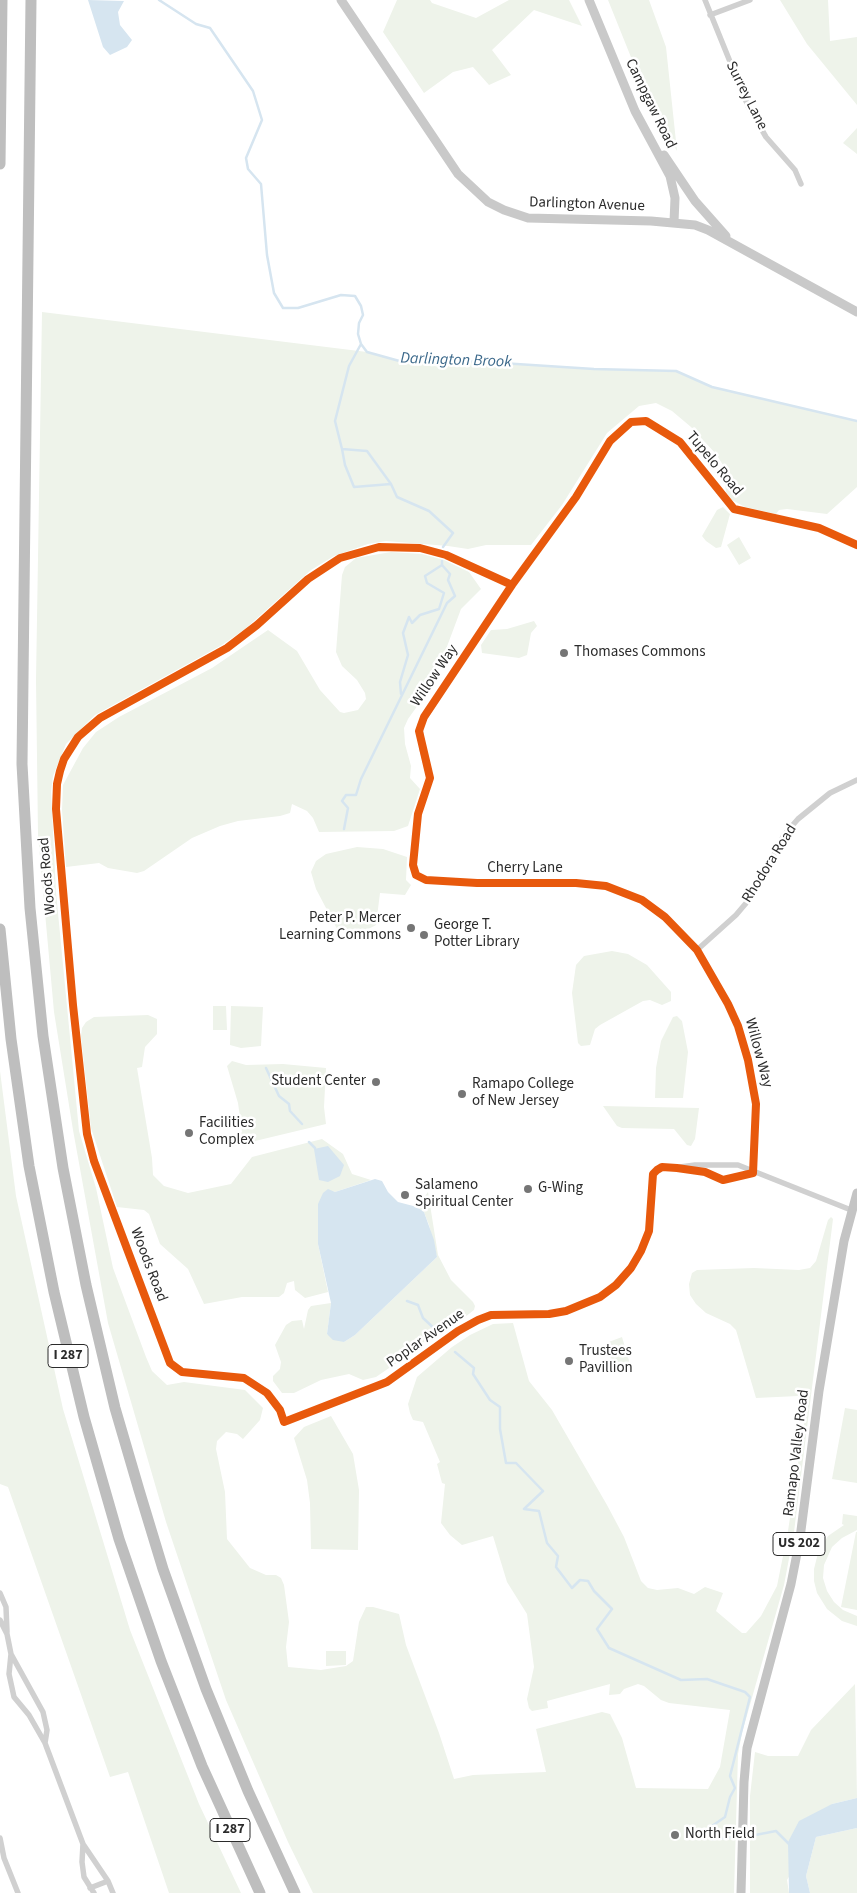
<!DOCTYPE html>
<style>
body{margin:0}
canvas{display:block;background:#fff}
</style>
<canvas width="857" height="1893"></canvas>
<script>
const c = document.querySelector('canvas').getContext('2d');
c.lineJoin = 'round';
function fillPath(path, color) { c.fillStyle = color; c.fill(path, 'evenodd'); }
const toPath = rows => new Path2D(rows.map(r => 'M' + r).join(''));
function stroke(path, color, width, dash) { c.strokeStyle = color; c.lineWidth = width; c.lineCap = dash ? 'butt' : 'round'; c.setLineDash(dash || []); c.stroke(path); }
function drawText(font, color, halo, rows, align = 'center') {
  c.font = font + ' "Source Sans 3",sans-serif'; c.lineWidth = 5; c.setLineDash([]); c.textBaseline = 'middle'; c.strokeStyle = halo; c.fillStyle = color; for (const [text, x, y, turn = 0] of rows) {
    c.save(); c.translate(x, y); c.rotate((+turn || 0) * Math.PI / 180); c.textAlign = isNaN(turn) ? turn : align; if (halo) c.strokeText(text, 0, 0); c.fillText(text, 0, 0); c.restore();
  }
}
const green = toPath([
 [397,0,430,0,432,3,476,18,509,0,569,0,582,26,534,10,492,50,511,75,489,85,473,67,453,72,424,93,383,32],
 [608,0,649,0,666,47,677,151,647,97],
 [780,0,828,0,830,41,857,37,857,105,807,44],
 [857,128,857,154,843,143],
 [42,312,367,352,403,362,439,359,594,369,676,371,712,387,857,421,857,487,827,514,787,509,779,510,776,514,745,507,732,500,726,492,723,465,716,454,691,427,672,411,656,403,639,406,607,433,562,505,531,545,486,545,468,549,448,546,386,541,368,544,334,556,311,570,245,629,222,645,95,715,66,744,53,776,51,792,56,892,79,1131,96,1188,113,1268,146,1357,152,1371,167,1385,184,1382,245,1390,263,1408,260,1420,243,1439,237,1434,226,1432,217,1441,216,1449,225,1492,227,1539,250,1568,266,1575,276,1575,281,1578,284,1585,289,1622,286,1647,288,1667,321,1670,346,1666,353,1661,359,1622,366,1607,373,1607,399,1614,406,1645,439,1733,454,1779,473,1775,546,1772,536,1729,602,1712,610,1714,622,1738,636,1788,708,1789,720,1767,730,1710,669,1703,661,1700,644,1686,638,1684,624,1689,620,1694,609,1695,610,1684,547,1701,548,1708,532,1711,529,1708,527,1699,534,1667,527,1614,507,1582,493,1536,462,1545,450,1535,441,1523,445,1484,442,1483,437,1464,440,1462,423,1422,413,1420,410,1413,408,1404,417,1377,452,1347,470,1335,493,1324,513,1323,529,1381,552,1410,607,1505,624,1537,641,1581,648,1588,657,1590,678,1588,694,1594,705,1587,723,1593,716,1611,742,1633,746,1633,761,1616,777,1586,788,1531,805,1416,805,1405,798,1396,756,1398,736,1330,730,1324,706,1313,696,1304,690,1295,689,1284,692,1273,697,1270,754,1268,799,1270,810,1268,816,1261,828,1220,831,1217,833,1219,794,1532,784,1585,742,1733,738,1754,734,1893,313,1893,288,1842,226,1700,166,1522,108,1323,73,1130,54,1012,38,835,36,680],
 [723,507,730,514,721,547,716,548,706,541,702,536,717,510],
 [739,537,751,558,739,565,727,545],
 [391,552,422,554,444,560,469,572,481,589,461,609,433,684,408,719,404,728,405,744,411,766,410,778,420,789,408,826,394,831,319,832,313,818,307,811,292,804,290,813,280,816,238,821,220,826,192,838,144,871,137,873,108,868,99,863,66,867,62,810,63,785,83,748,96,732,119,717,212,668,268,630,297,651,320,690,340,712,344,713,358,710,366,699,365,693,357,680,342,666,336,652,342,575,345,567,356,558],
 [534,621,537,626,531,633,527,655,519,658,482,653,481,645,491,630,507,629],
 [357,847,383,849,407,857,406,880,411,885,405,895,380,893,376,925,359,934,352,935,339,931,336,927,316,889,311,872,316,861,326,854],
 [612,951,628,954,647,965,671,992,671,1001,662,1005,650,1000,643,1001,600,1025,595,1029,590,1045,581,1046,578,1043,572,993,576,965,584,956],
 [213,1006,226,1006,227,1030,213,1030],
 [231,1006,263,1007,261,1046,241,1048,230,1045],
 [148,1015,157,1019,157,1034,145,1047,142,1067,137,1068,152,1158,153,1175,164,1186,188,1193,231,1184,252,1157,322,1139,343,1154,352,1174,371,1180,335,1192,328,1190,318,1244,328,1292,305,1298,295,1290,294,1281,287,1283,284,1293,279,1297,242,1297,204,1304,188,1269,160,1244,149,1214,144,1210,117,1207,91,1128,81,1036,82,1028,86,1022,94,1017],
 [677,1016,682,1021,688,1052,683,1098,655,1098,656,1068,661,1041,673,1017],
 [232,1061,246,1065,283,1064,326,1068,324,1107,326,1124,230,1147,228,1139,242,1132,238,1103,227,1066],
 [0,1071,16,1196,63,1409,130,1630,199,1804,241,1893,169,1893,128,1772,110,1777,8,1487,0,1484],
 [603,1106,699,1108,695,1139,691,1146,687,1145,674,1129,622,1128,617,1126],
 [428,1192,438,1255,451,1280,473,1302,475,1306,474,1310,465,1317,437,1331,408,1355,376,1377,363,1380,349,1374,321,1380,294,1393,282,1393,273,1381,273,1376,280,1369,281,1362,275,1345,286,1325,292,1321,302,1320,304,1329,308,1310,311,1306,331,1303,327,1334,344,1342,355,1335,437,1257,429,1225,424,1212,417,1207],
 [622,1337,630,1364,614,1369,606,1343],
 [845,1408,857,1410,857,1483,832,1479],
 [331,1416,353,1454,359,1490,358,1550,311,1549,310,1503,307,1480,294,1438,304,1427],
 [843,1514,857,1516,857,1530,842,1538,832,1547,824,1565,823,1578,827,1591,834,1602,843,1610,857,1616,857,1626,842,1621,827,1609,817,1593,814,1581,814,1569,818,1553,828,1536,844,1525,842,1524],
 [856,1532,857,1532,857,1610,841,1607],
 [326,1651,346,1651,346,1665,326,1666],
 [855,1684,857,1798,832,1804,787,1880,789,1893,750,1893,750,1796,755,1752,768,1756,798,1756,811,1730],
 [857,1828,857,1893,810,1893,806,1876,816,1837]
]);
const water = toPath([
 [88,0,124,1,118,12,120,25,132,40,127,47,110,55,103,47],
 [328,1146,344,1165,340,1176,328,1182,319,1180,314,1149],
 [375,1179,382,1181,388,1192,398,1202,417,1207,424,1212,434,1240,437,1257,355,1335,344,1342,333,1340,327,1334,331,1303,318,1244,318,1204,323,1193,328,1189,335,1192],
 [857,1798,857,1828,816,1837,806,1876,810,1893,789,1893,788,1842,799,1821,832,1804]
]);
const stream = toPath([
 [159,0,196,24,210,28,253,91,262,120,246,158,248,169,261,184,267,255,274,293,283,308,298,308,341,295,355,296,361,306,363,315,359,323,358,334,361,344,367,352,403,362,439,359,594,369,676,371,712,387,857,421],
 [361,344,349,366,335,421,342,449,367,451,391,484,397,497,429,511,453,533,443,547],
 [342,449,345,465,354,487,391,484],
 [401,694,400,682,408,655,403,633,409,617,412,623,420,615,439,609,444,593,427,583,425,576,442,565],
 [344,829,348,808,342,801,346,795,356,795,361,779,447,603,455,596,448,580,450,574,442,565,442,561],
 [266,1068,279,1096,289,1104,290,1111,302,1124],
 [309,1142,315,1148],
 [407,1301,418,1305,423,1318,437,1331],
 [455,1352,474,1368,473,1374,490,1400,500,1407,500,1429,506,1463,516,1463,543,1491,524,1509,539,1511,547,1543,558,1556,556,1567,572,1588,580,1580,588,1581,594,1591,612,1609,597,1629,609,1648,681,1680,707,1679,745,1692,750,1697,730,1776,735,1788,730,1797,725,1817,712,1826,712,1839,734,1837],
 [750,1836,776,1831,789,1844]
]);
const minor = toPath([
 [705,0,748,106,766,137,795,170,801,184],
 [710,15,750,0],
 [512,585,446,555,420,548,379,547,340,558,308,579,257,625,227,648,100,718,78,737,64,759,57,784,56,809,73,1005,87,1134,94,1161,170,1363,182,1372,244,1378,267,1393,280,1410,284,1422,387,1382,458,1331,478,1320,491,1315,549,1314,566,1311,600,1297,616,1285,631,1268,641,1251,649,1231,653,1174,657,1170,662,1167,677,1168,705,1172,723,1180,753,1173],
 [697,950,736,915,747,902,759,884,784,835,798,819,830,793,857,780],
 [680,1167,695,1165,738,1165,851,1210],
 [753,1173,756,1104,748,1060,738,1026,728,1004,697,950,665,917,642,900,606,886,576,883,477,883,426,880,416,875,413,865,418,814,430,778,422,749,420,725,512,585,576,497,610,441,631,422,646,421,680,442,734,509,819,528,857,545],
 [0,1593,6,1607,7,1632],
 [0,1620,7,1634,11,1654,43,1712,47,1730,45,1743],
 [11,1654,9,1674,14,1697,29,1715,45,1743,83,1844,108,1881,113,1893],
 [0,1838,4,1858,18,1893],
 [83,1844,82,1862,84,1877,94,1893],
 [90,1888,108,1881]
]);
const secondary = toPath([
 [341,0,458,174,488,202,504,210,528,218,651,221,695,225,708,230,857,312],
 [589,0,635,111,670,176,675,198,674,222],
 [664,155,695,201,726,236]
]);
const primary = toPath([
 [741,1893,744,1782,747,1748,791,1584,800,1538,819,1391,844,1241,857,1193]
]);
const motorway = toPath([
 [31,0,22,764,30,908,43,1036,63,1168,86,1285,115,1408,139,1490,163,1569,206,1689,248,1791,295,1893],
 [0,164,2,0],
 [0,929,11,1039,29,1166,54,1292,84,1417,119,1539,161,1661,202,1766,260,1893]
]);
const cycleway = toPath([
 [512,585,446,555,420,548,379,547,340,558,308,579,257,625,227,648,100,718,78,737,64,759,60,771,57,784,56,809,73,1005,87,1134,94,1161,170,1363,182,1372,244,1378,267,1393,280,1410,284,1422,387,1382,458,1331,478,1320,491,1315,549,1314,566,1311,600,1297,616,1285,631,1268,641,1251,649,1231,653,1174,657,1170,662,1167,677,1168,705,1172,723,1180,753,1173,756,1104,748,1060,738,1026,728,1004,697,950,665,917,642,900,606,886,576,883,477,883,426,880,416,875,413,865,418,814,430,778,419,731,424,717,512,585,576,497,610,441,631,422,646,421,680,442,734,509,819,528,857,545]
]);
const markers = [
 [564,653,5,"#757575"],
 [411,928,5,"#757575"],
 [424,935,5,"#757575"],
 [376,1082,5,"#757575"],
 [462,1094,5,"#757575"],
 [189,1133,5,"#757575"],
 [528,1189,5,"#757575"],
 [405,1195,5,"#757575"],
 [569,1361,5,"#757575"],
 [675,1835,5,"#757575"]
];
const shields = [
 [68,1356,40],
 [799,1544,52],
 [230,1830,40]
];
const shieldNames = [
 ["I 287",68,1356],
 ["US 202",799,1544],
 ["I 287",230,1830]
];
const streetNames = [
 ["Surrey Lane",746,96,63],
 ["Campgaw Road",650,104,64],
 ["Darlington Avenue",587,205,2],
 ["Tupelo Road",714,464,50],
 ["Willow Way",435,676,-56],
 ["Rhodora Road",770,864,-58],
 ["Cherry Lane",525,869],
 ["Woods Road",48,876,-95],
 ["Willow Way",758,1053,75],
 ["Woods Road",148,1265,69],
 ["Poplar Avenue",426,1339,-35],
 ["Ramapo Valley Road",797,1453,-83]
];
const poiNames = [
 ["Thomases Commons",574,653],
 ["Peter P. Mercer",401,919,"right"],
 ["Learning Commons",401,936,"right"],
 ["George T.",434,926],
 ["Potter Library",434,943],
 ["Student Center",366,1082,"right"],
 ["Ramapo College",472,1085],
 ["of New Jersey",472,1102],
 ["Facilities",199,1124],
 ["Complex",199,1141],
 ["Salameno",415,1186],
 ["Spiritual Center",415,1203],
 ["G-Wing",538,1189],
 ["Trustees",579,1352],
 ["Pavillion",579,1369],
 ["North Field",685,1835]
];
const waterNames = [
 ["Darlington Brook",456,361,2]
];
fillPath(green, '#eef3ea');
fillPath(water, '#d6e5f0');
stroke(stream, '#d6e5f0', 2.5);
stroke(minor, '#d0d0d0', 5.5);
stroke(secondary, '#c9c9c9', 9);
stroke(primary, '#c4c4c4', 9);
stroke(motorway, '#bebebe', 11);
stroke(cycleway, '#e8590c', 8);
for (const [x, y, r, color] of markers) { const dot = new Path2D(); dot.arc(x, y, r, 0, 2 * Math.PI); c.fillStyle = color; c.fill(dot); stroke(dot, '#fff', 2); }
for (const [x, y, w] of shields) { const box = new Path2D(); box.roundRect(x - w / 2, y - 11.5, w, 23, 4); c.fillStyle = '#fff'; c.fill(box); stroke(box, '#2b2b2b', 1); }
drawText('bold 14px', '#2b2b2b', null, shieldNames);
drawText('15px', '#2b2b2b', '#fff', streetNames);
drawText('15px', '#2b2b2b', '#fff', poiNames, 'left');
drawText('italic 16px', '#3c698b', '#fff', waterNames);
</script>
